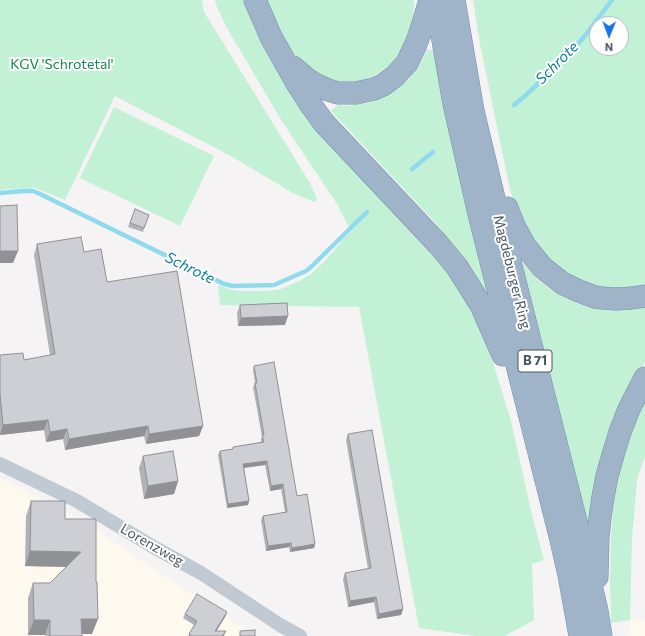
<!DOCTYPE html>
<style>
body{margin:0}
#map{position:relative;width:645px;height:636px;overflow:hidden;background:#f5f3f3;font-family:Commissioner,sans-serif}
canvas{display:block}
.north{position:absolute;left:589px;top:16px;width:40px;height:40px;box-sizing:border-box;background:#fff;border:1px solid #b7bbc0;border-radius:50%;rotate:181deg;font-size:11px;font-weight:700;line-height:16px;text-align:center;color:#4a5661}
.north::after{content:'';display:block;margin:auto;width:14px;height:18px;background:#1a73e8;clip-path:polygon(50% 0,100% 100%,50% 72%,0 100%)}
</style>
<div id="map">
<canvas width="645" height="636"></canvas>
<div class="north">N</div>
</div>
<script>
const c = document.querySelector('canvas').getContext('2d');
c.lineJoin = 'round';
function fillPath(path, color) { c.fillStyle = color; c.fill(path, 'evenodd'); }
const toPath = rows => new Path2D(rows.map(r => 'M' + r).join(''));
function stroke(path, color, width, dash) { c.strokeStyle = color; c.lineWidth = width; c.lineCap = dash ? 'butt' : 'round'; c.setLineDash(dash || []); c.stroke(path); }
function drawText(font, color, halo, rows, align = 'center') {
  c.font = font + ' Commissioner,sans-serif'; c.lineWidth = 4; c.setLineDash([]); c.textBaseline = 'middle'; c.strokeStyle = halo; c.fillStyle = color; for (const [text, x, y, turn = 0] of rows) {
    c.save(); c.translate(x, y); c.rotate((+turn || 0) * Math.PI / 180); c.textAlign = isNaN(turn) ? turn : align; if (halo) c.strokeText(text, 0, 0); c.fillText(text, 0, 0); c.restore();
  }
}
const commercial = toPath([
 [0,478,85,522,254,636,0,636],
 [630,620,645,620,645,636,628,636]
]);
const green = toPath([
 [0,0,202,0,204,12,310,183,317,199,314,202,293,193,229,155,115,96,65,200,35,188,9,189,0,190],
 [215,0,243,0,258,34,383,196,448,272,467,303,479,326,491,356,511,421,532,515,544,560,532,564,534,620,505,636,476,636,419,628,359,307,220,305,218,285,232,290,243,291,266,291,281,289,299,281,311,274,324,262,346,236,352,231,347,224,337,204,283,123,227,28,216,5],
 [266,0,414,0,414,8,411,25,409,34,399,55,390,65,374,76,365,80,355,82,333,83,297,60,286,44],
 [473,0,645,0,645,287,620,291,578,282,546,259,515,208,509,185,480,44],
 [597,24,621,24,621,48,597,48],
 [427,50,433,50,457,163,487,290,485,290,471,267,453,244,432,219,331,111,337,105,346,106,368,103,379,99,390,94,400,87,409,79,417,69],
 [114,107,214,156,180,226,80,178],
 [521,261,537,279,554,292,574,301,585,305,605,309,614,310,625,310,645,307,645,362,635,380,591,526,587,526],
 [645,396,645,456,637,480,632,539,630,620,611,623,610,580,611,537,614,500,621,462,633,422]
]);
const stream = toPath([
 [514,105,526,95,572,51,584,37,612,0],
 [412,169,433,152],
 [0,193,23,191,33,191,40,194,224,284,233,286,274,285,306,271,311,267,367,212]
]);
const minor = toPath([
 [0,464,77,501,157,549,201,573,280,625,300,636]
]);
const trunk = toPath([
 [255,0,271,37,298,85,311,105,324,123,438,244,457,267,481,305,503,355],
 [436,0,454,104,479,214,561,540,569,575,580,636],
 [454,0,473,111,497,211,580,537,597,611,601,636],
 [293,67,307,79,317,85,328,90,338,93,356,93,374,89,383,85,395,76,407,63,416,44,420,33,430,0],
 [507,208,514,226,525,246,542,267,562,283,579,291,595,297,602,298,616,299,632,298,645,296],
 [597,577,598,538,600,518,603,497,607,476,613,455,620,432,629,409,645,378]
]);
const wall = toPath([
 [135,209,149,215,143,232,128,227],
 [37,244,84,252,107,282,203,426,199,436,146,444,144,436,65,450,63,439,46,442,44,430,0,435,0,355,24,360,50,355,34,255],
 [240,305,285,325,238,326,237,313],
 [254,366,297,496,315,544,314,548,290,552,289,547,266,551,261,520,263,516,285,512,281,489,270,491,265,465,244,468,249,501,248,505,227,508,218,455,220,451,233,449,233,447,261,442,261,439,262,437,253,387,255,383,253,370],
 [348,434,403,609,401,615,377,619,374,602,348,607,343,579,345,573,368,569,346,440],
 [143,456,178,481,174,494,144,499,139,468],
 [31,501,65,519,92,634,82,634,82,636,45,636,45,635,28,635,28,598,33,583,50,583,66,567,25,566,26,516],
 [227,612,225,617,216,631,226,631,224,636,188,636,194,625,183,618,185,614]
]);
const shadedWall = toPath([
 [0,251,18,251,13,263,0,263],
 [288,316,285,325,238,326,241,318],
 [48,420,44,430,0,435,3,425],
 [148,426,144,436,65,450,69,439],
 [203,426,199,436,146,444,149,434],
 [67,429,63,439,46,442,50,432],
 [267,461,265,465,242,468,243,464],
 [178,481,174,494,144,499,148,486],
 [283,484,281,489,270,491,271,486],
 [249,501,248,505,227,508,228,504],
 [291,543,289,547,266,551,268,546],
 [315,544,314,548,290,552,292,548],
 [30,551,81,552,75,567,25,566],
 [376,597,374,602,348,607,350,601],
 [403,609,401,615,377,619,379,614],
 [227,612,225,617,214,635,215,631],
 [81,619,98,619,92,634,76,634],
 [34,620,50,620,45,635,28,635]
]);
const building = toPath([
 [17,205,18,251,0,251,0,206,17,205],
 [135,209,149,215,144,228,130,223,135,209],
 [81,237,84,252,101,249,107,282,177,271,203,426,149,434,148,426,69,439,67,429,50,432,48,420,3,425,0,394,0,355,23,353,24,360,55,354,37,244,81,237],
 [287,303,288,316,241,318,240,305,287,303],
 [274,362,297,496,307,494,315,544,292,548,291,543,268,546,263,516,287,512,283,484,271,486,267,461,243,464,249,501,228,504,220,451,233,449,233,447,264,442,262,435,264,435,255,383,257,383,254,366,274,362],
 [372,430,403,609,379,614,376,597,350,601,345,573,371,568,348,434,372,430],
 [173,451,178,481,148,486,143,456,173,451],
 [31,501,65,501,65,519,96,519,96,582,97,582,98,619,81,619,82,636,50,636,50,620,34,620,33,583,50,583,81,552,30,551,31,501],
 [197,594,227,612,215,631,226,631,222,636,192,636,189,634,197,621,185,614,197,594],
 [255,630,255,636,240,636,240,631,255,630]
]);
const shields = [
 [535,361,34]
];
const shieldNames = [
 ["B 71",535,361]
];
const parkNames = [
 ["KGV 'Schrotetal'",62,64]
];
const streetNames = [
 ["Magdeburger Ring",512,272,76],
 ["Lorenzweg",152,545,30]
];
const waterNames = [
 ["Schrote",557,63,-45],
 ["Schrote",190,268,26]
];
fillPath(commercial, '#fdf9ef');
fillPath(green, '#c3f1d5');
stroke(stream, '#90daee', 4.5);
stroke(trunk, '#7690ad', 23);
stroke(minor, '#c1cad2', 14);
stroke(trunk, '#9fb4c9', 22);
fillPath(wall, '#b0b2b7');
fillPath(shadedWall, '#909195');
fillPath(building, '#cdcfd5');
stroke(building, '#909195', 1);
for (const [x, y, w] of shields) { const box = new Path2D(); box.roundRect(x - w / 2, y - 11, w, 22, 3); c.fillStyle = '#fff'; c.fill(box); stroke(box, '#4a5661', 1); }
drawText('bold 13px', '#4a5661', null, shieldNames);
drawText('14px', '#17864f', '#fff', parkNames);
drawText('14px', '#4a5661', '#fff', streetNames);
drawText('italic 15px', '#0c7c9b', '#fff', waterNames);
</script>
